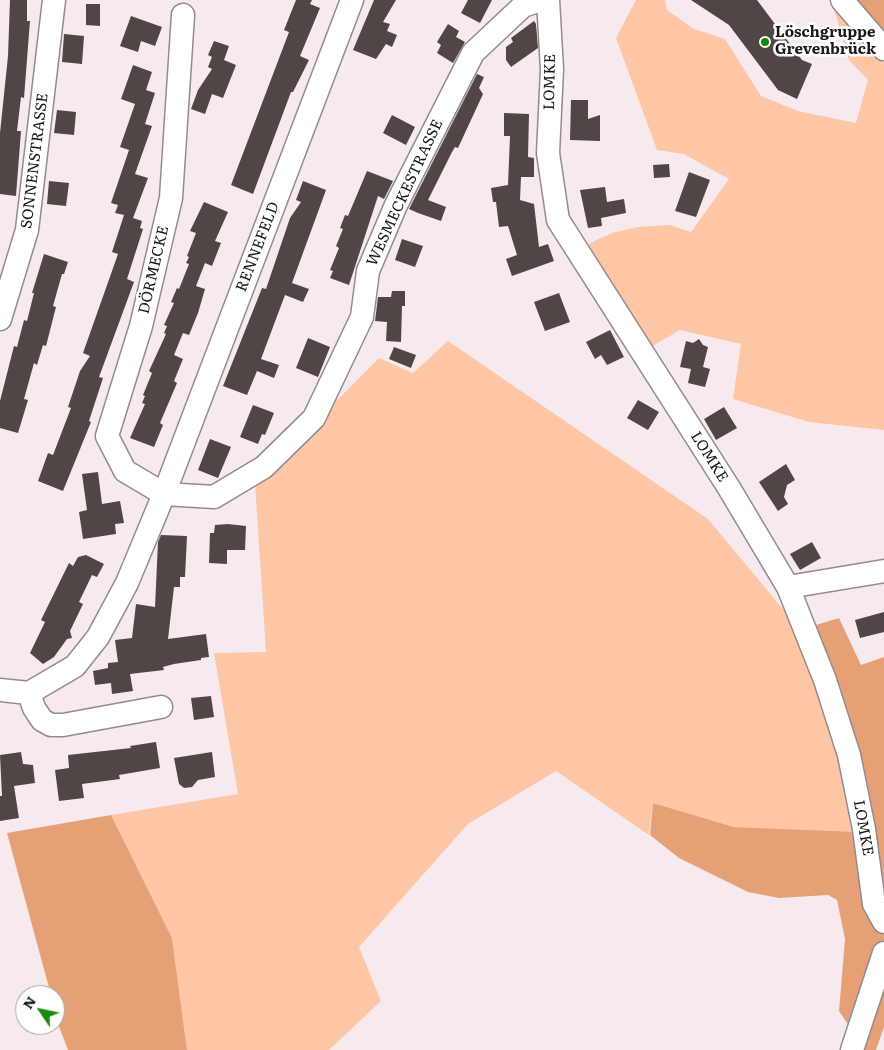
<!DOCTYPE html>
<meta charset="utf-8">
<style>
body{margin:0}
#map{position:relative;width:884px;height:1050px;overflow:hidden;background:#f6eaef;font-family:Literata,serif}
canvas{display:block}
.north{position:absolute;left:15px;top:985px;width:50px;height:50px;box-sizing:border-box;background:#fff;border:1px solid #a3a2a3;border-radius:50%;rotate:304deg;font-size:14px;font-weight:700;line-height:20px;text-align:center;color:#1a1618}
.north::after{content:'';display:block;margin:auto;width:18px;height:22px;background:#1a8a0c;clip-path:polygon(50% 0,100% 100%,50% 72%,0 100%)}
</style>
<div id="map">
<canvas width="884" height="1050"></canvas>
<div class="north">N</div>
</div>
<script>
const c = document.querySelector('canvas').getContext('2d');
c.lineJoin = 'round';
function fillPath(path, color) { c.fillStyle = color; c.fill(path, 'evenodd'); }
const toPath = rows => new Path2D(rows.map(r => 'M' + r).join(''));
function stroke(path, color, width, dash) { c.strokeStyle = color; c.lineWidth = width; c.lineCap = dash ? 'butt' : 'round'; c.setLineDash(dash || []); c.stroke(path); }
function drawText(font, color, halo, rows, align = 'center') {
  c.font = font + ' Literata,serif'; c.lineWidth = 5; c.setLineDash([]); c.textBaseline = 'middle'; c.strokeStyle = halo; c.fillStyle = color; for (const [text, x, y, turn = 0] of rows) {
    c.save(); c.translate(x, y); c.rotate((+turn || 0) * Math.PI / 180); c.textAlign = isNaN(turn) ? turn : align; if (halo) c.strokeText(text, 0, 0); c.fillText(text, 0, 0); c.restore();
  }
}
const green = toPath([
 [636,0,665,0,667,10,694,29,725,39,761,96,798,111,856,123,868,80,849,60,832,2,884,63,884,430,809,422,733,399,741,344,680,330,651,347,586,245,612,233,638,227,670,225,691,232,729,179,684,154,657,150,616,38],
 [448,341,708,519,788,615,817,679,859,832,734,827,653,803,649,835,556,771,468,824,359,947,381,1001,329,1050,187,1050,172,938,111,815,238,794,214,653,266,652,255,483,379,358,413,373]
]);
const forest = toPath([
 [852,0,884,0,884,40],
 [839,618,861,665,884,657,884,1027,876,1050,865,1050,839,1011,845,939,837,900,828,895,779,898,748,892,679,858,650,835,653,803,734,827,859,832,861,765,848,716,828,664,809,627],
 [111,815,172,938,187,1050,68,1050,58,1024,55,1011,55,995,51,995,7,833]
]);
const building = toPath([
 [10,0,27,0,27,21,30,21,24,98,21,97,17,131,21,131,16,196,0,194,0,133,8,56],
 [296,0,312,0,310,4,320,8,300,56,309,60,293,92,291,92,253,194,231,185,289,32,284,30],
 [374,0,396,0,383,22,390,24,387,31,397,35,392,47,386,44,376,59,353,50],
 [468,0,492,0,480,23,461,13],
 [691,0,757,0,802,60,812,64,797,99,778,90,729,25],
 [86,4,100,4,100,26,86,25],
 [131,16,162,27,155,46,141,41,138,52,120,46],
 [534,21,536,24,538,48,511,67,506,60,506,47,513,42,511,38],
 [448,24,459,31,456,37,465,42,453,63,437,53,441,45,437,42],
 [64,34,84,36,82,64,62,62],
 [214,41,229,46,224,60,236,65,223,98,212,94,205,114,191,109,198,90,212,69,208,67,212,57,208,55],
 [133,65,152,72,146,90,155,93,145,124,152,126,135,174,148,178,133,218,142,221,140,228,143,229,127,279,134,282,99,377,103,378,89,421,91,422,63,491,38,481,48,453,53,455,71,408,68,407,80,371,90,356,83,353,118,254,112,252,124,215,115,213,118,205,111,203,129,150,120,147,135,104,121,99],
 [477,74,484,77,479,88,483,94,458,148,455,147,452,152,428,200,446,207,441,221,418,213,409,209],
 [571,100,588,100,588,119,600,115,600,141,570,140],
 [57,110,76,112,74,135,54,133],
 [504,113,529,114,528,157,534,158,534,177,521,177,520,200,534,204,539,247,548,244,554,261,512,276,506,259,517,255,508,226,499,227,496,202,493,202,491,188,508,185,510,136,504,136],
 [392,115,415,127,406,145,383,133],
 [669,164,670,177,654,178,653,165],
 [367,171,393,181,384,199,378,196,349,285,330,278,333,271,330,270,339,248,336,246,343,229,340,228,345,215,348,216],
 [689,172,710,180,696,217,675,211],
 [49,181,69,183,66,206,47,204],
 [303,181,326,190,292,283,309,289,303,302,285,295,261,359,279,365,274,378,257,371,247,395,223,386,262,288,266,289,290,218,301,202,296,200],
 [605,187,607,202,624,199,626,213,601,218,602,226,588,228,580,190],
 [204,202,228,212,215,241,221,243,212,266,205,263,196,286,205,289,198,313,189,335,183,333,174,355,183,359,174,381,177,383,160,423,163,425,154,447,130,438,145,404,142,403,145,396,143,395,152,373,149,371,166,334,164,333,167,326,164,325,174,303,171,302,177,288,179,289,189,264,186,263,189,257,187,256,196,233,190,231],
 [402,239,423,246,415,267,395,260],
 [44,254,68,262,64,274,62,274,53,306,56,307,46,346,43,345,37,365,34,363,24,399,28,400,18,433,0,428,0,401,14,346,17,347,24,320,27,321,34,293,32,293],
 [392,291,405,291,405,306,402,306,401,342,386,341,387,322,375,321,378,297,391,297],
 [559,293,570,322,545,331,534,302],
 [610,330,624,357,607,365,601,355,595,359,586,342],
 [308,338,330,347,318,377,296,368],
 [699,339,703,345,708,347,703,367,710,369,705,387,688,383,691,369,680,367,686,341,693,343],
 [394,347,416,355,411,368,389,359],
 [638,400,659,412,648,430,627,418],
 [253,405,274,413,265,435,262,434,258,444,240,437],
 [724,407,737,428,716,440,704,419],
 [210,439,231,447,218,478,198,470],
 [786,464,795,480,787,485,784,497,788,504,778,511,759,482],
 [98,472,102,504,120,501,124,523,115,524,116,534,83,539,79,512,87,510,82,474],
 [228,524,246,526,245,550,227,550,227,564,209,563,210,533,214,533,215,525],
 [161,535,187,536,185,577,180,577,180,587,174,587,168,639,206,634,209,657,201,658,201,660,174,664,163,667,164,670,130,674,133,691,112,694,111,683,95,685,93,671,108,668,108,663,118,662,115,640,132,638,136,604,155,607,158,542],
 [812,542,821,558,800,570,790,554],
 [86,555,104,564,97,577,92,575,79,602,83,604,70,631,72,638,67,639,54,657,43,664,30,653,45,622,41,620,69,563,73,566,78,557],
 [884,612,884,632,860,638,855,620],
 [211,696,214,717,194,720,191,698],
 [156,742,160,768,119,775,120,779,82,784,84,798,59,801,55,770,69,768,68,755,131,748,130,746],
 [21,752,23,764,33,765,35,783,14,786,19,818,0,821,0,796,2,796,0,755],
 [212,752,215,777,198,780,192,787,184,788,179,784,174,758]
]);
const minor = toPath([
 [548,0,552,69,548,153,558,220,729,488,788,587,825,680,849,755,864,829,874,904,884,922],
 [842,0,884,49],
 [183,15,171,198,141,326,107,436,125,471,164,494,214,497,264,467,314,418,362,317,368,271,396,205,473,53,523,6,541,0],
 [0,319,27,230,54,0],
 [788,587,884,571],
 [0,690,29,693,75,666,98,637,127,583,164,494,352,0],
 [29,693,34,708,42,720,51,725,63,725,161,707],
 [852,1050,884,953]
]);
const markers = [
 [765,42,5,"#1a8a0c"]
];
const poiNames = [
 ["Löschgruppe",775,33],
 ["Grevenbrück",775,50]
];
const streetNames = [
 ["LOMKE",550,82,-89],
 ["SONNENSTRASSE",35,161,-83],
 ["WESMECKESTRASSE",405,193,-65],
 ["RENNEFELD",258,247,-69],
 ["DÖRMECKE",154,270,-77],
 ["LOMKE",709,457,58],
 ["LOMKE",863,828,80]
];
fillPath(green, '#fec6a4');
fillPath(forest, '#e6a076');
fillPath(building, '#504645');
stroke(minor, '#958a8e', 25);
stroke(minor, '#fff', 22);
for (const [x, y, r, color] of markers) { const dot = new Path2D(); dot.arc(x, y, r, 0, 2 * Math.PI); c.fillStyle = color; c.fill(dot); stroke(dot, '#fff', 2); }
drawText('bold 15px', '#1a1618', '#fff', poiNames, 'left');
drawText('15px', '#1a1618', '#fff', streetNames);
</script>
